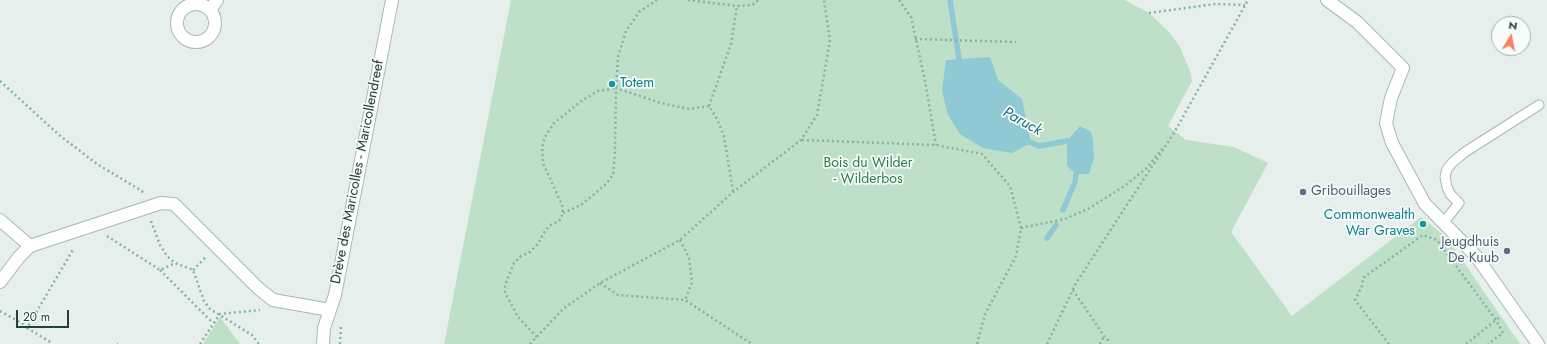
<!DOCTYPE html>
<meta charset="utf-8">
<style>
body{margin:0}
#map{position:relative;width:1547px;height:344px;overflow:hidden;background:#e6efeb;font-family:Jost,sans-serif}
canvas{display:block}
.north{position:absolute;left:1491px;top:16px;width:40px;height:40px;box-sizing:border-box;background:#f7fbf9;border:1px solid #a3b1ad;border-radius:50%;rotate:10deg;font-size:11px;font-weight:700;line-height:16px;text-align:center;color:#24423a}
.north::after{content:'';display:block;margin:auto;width:14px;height:18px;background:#f4845f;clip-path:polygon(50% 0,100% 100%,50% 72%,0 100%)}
.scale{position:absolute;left:16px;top:310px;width:53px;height:18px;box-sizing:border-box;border:2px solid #24423a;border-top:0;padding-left:5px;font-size:12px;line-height:14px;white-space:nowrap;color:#24423a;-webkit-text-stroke:3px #f7fbf9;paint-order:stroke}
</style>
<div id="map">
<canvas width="1547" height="344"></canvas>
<div class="north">N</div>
<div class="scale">20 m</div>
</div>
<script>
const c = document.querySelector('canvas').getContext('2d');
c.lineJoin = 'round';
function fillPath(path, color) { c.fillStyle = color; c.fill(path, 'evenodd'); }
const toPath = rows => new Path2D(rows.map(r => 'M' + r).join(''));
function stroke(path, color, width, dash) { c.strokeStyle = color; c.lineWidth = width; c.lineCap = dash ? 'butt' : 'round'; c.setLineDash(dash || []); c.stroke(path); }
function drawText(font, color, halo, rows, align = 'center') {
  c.font = font + ' Jost,sans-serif'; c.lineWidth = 3.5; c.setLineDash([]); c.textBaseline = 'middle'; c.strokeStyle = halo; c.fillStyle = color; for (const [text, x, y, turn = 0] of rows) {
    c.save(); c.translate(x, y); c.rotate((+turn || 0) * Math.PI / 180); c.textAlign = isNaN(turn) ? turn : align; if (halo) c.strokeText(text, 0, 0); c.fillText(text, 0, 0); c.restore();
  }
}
const green = toPath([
 [511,0,1125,0,1149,13,1169,32,1180,47,1190,71,1192,81,1168,126,1186,140,1234,147,1268,163,1231,232,1292,316,1421,217,1447,238,1520,344,444,344],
 [220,317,240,344,241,344,203,344]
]);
const water = toPath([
 [990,57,998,80,1022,99,1031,143,1012,153,983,148,960,134,948,115,942,91,946,60],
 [1080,126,1091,132,1093,141,1094,157,1089,174,1077,174,1071,170,1067,165,1067,141]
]);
const stream = toPath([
 [950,0,960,65],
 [1025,140,1039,146,1067,141,1075,143],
 [1063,210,1075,182,1077,167],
 [1047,238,1056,225]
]);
const path = toPath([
 [688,0,737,6,752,5,759,0],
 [899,0,911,17,925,81,936,145],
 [1149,13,1215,4,1245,5],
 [915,39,1016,42],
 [0,81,58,134,97,164,142,191,143,194],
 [709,106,731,44,737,6],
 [802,140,936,145,982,154,1010,186,1021,228,1016,256,985,314,977,344],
 [563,213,581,205,604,186,613,175,615,152,616,88,661,103,689,109,709,106,717,119,724,136,733,192],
 [151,221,160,245,167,256,175,263,193,270,204,301,210,309,252,335,259,344],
 [1021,228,1065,219,1088,209,1123,187,1147,168,1164,146],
 [107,236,160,270,175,263],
 [680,240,689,258,692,282,685,300],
 [160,270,213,323],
 [193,270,207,256],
 [600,283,618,295,685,300,752,344],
 [1073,290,1104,336,1110,342],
 [0,311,23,324,27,328,74,248],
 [27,328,52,343],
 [537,337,518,317,505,292,505,285,514,263,521,256,530,252,538,244,543,234,549,226,560,220,563,213,562,205,543,163,542,148,545,137,554,123,584,99,598,91,616,88,618,57,626,31,640,11,657,0],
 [117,344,118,344],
 [200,344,220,314,260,310],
 [340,344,341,327],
 [530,344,563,309,600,283,680,240,733,192,801,140,817,115,830,40,824,0],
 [1047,344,1076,283,1174,133,1248,0],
 [1100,344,1104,336],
 [1389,344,1355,300,1362,286,1363,278,1423,235,1437,240,1496,320,1503,333,1488,344],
 [1466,344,1501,316]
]);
const service = toPath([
 [1444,222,1459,203,1450,194,1447,187,1445,177,1447,169,1453,162,1465,152,1539,105]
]);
const minor = toPath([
 [1327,0,1357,22,1403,68,1391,98,1386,123,1392,143,1425,204,1476,256,1538,344],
 '177 23a19 19 0 1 1 38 0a19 19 0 1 1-38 0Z',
 [210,10,217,0],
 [0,220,30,246,161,203,174,204,258,288,273,300,330,310],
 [0,282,19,257,30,246],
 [323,344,324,328,335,295,392,0]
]);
const markers = [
 [612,84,4,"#0f9aa8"],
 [1303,192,4,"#5c6f8a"],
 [1423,224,4,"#0f9aa8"],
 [1507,251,4,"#5c6f8a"]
];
const cultureNames = [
 ["Totem",620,84],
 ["Commonwealth",1415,216,"right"],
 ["War Graves",1415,232,"right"]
];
const parkNames = [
 ["Bois du Wilder",868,164],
 ["- Wilderbos",868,180]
];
const streetNames = [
 ["Drève des Maricolles - Maricollendreef",358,172,-79]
];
const serviceNames = [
 ["Gribouillages",1311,192],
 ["Jeugdhuis",1499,243,"right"],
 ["De Kuub",1499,259,"right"]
];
const waterNames = [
 ["Paruck",1022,122,29]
];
fillPath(green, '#bfe0c8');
fillPath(water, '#8ec9d4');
stroke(stream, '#8ec9d4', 5.5);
stroke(service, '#a8b8b2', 11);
stroke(minor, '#a8b8b2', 14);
stroke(path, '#86b3a5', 2.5, [2, 3]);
stroke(service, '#fff', 9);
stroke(minor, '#fff', 12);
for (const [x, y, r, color] of markers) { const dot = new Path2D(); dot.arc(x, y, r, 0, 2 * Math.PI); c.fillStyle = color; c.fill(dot); stroke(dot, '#f7fbf9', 1.5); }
drawText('14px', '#0d838f', '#f7fbf9', cultureNames, 'left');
drawText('14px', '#2d7a4b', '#f7fbf9', parkNames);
drawText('14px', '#24423a', '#f7fbf9', streetNames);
drawText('14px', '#4e5e75', '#f7fbf9', serviceNames, 'left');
drawText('italic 15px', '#1c6f80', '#f7fbf9', waterNames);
</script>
